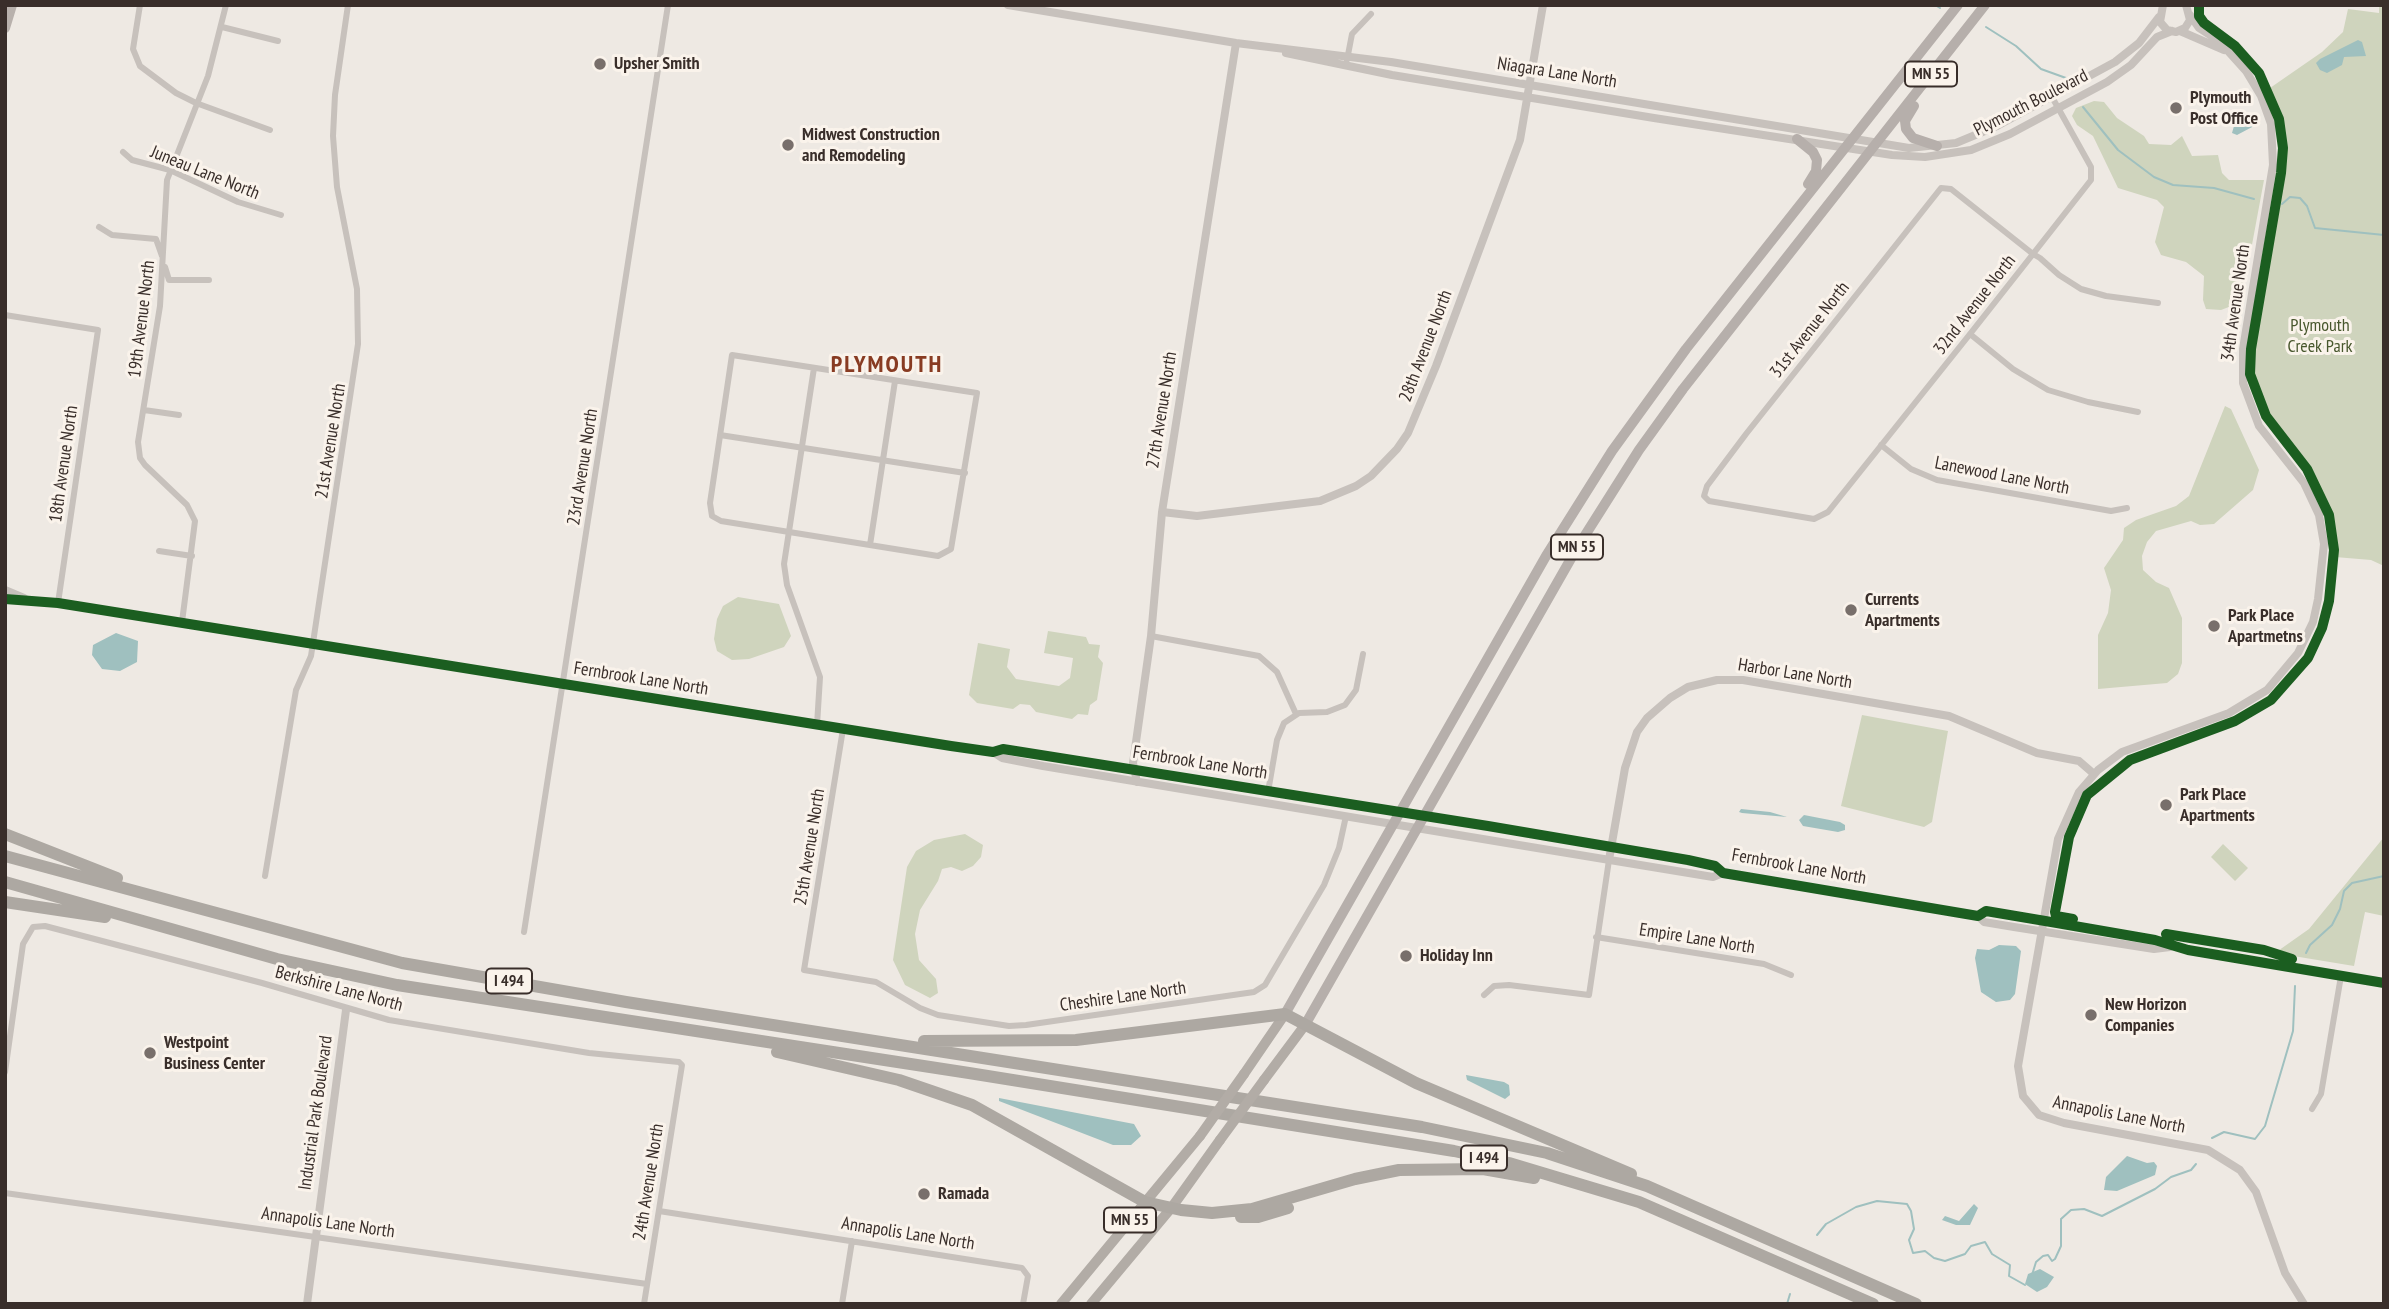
<!DOCTYPE html>
<style>
body{margin:0}
#map{position:relative;width:2389px;height:1309px;overflow:hidden;background:#eee9e3;font-family:"PT Sans Narrow",sans-serif}
canvas{display:block}
.frame{position:absolute;inset:0;border:7px solid #392e2a;pointer-events:none}
</style>
<div id="map">
<canvas width="2389" height="1309"></canvas>
<div class="frame"></div>
</div>
<script>
const c = document.querySelector('canvas').getContext('2d');
c.lineJoin = 'round';
function fillPath(path, color) { c.fillStyle = color; c.fill(path, 'evenodd'); }
const toPath = rows => new Path2D(rows.map(r => 'M' + r).join(''));
function stroke(path, color, width, dash) { c.strokeStyle = color; c.lineWidth = width; c.lineCap = dash ? 'butt' : 'round'; c.setLineDash(dash || []); c.stroke(path); }
function drawText(font, color, halo, rows, align = 'center') {
  c.font = font + ' "PT Sans Narrow",sans-serif'; c.lineWidth = 6; c.setLineDash([]); c.textBaseline = 'middle'; c.strokeStyle = halo; c.fillStyle = color; for (const [text, x, y, turn = 0] of rows) {
    c.save(); c.translate(x, y); c.rotate((+turn || 0) * Math.PI / 180); c.textAlign = isNaN(turn) ? turn : align; if (halo) c.strokeText(text, 0, 0); c.fillText(text, 0, 0); c.restore();
  }
}
const green = toPath([
 [2379,5,2384,5,2384,566,2371,560,2335,557,2334,532,2324,496,2310,471,2270,421,2253,380,2251,359,2284,160,2280,110,2270,88,2322,52,2343,32,2348,9,2379,13],
 [2094,101,2104,102,2117,118,2144,136,2149,144,2171,145,2182,136,2192,156,2218,155,2222,173,2229,180,2264,180,2246,277,2234,305,2221,310,2206,309,2203,300,2204,276,2186,262,2161,255,2155,242,2164,207,2157,200,2118,188,2093,136,2077,125,2072,116,2076,108],
 [2225,406,2231,409,2259,470,2253,490,2214,524,2200,525,2191,521,2156,531,2147,542,2142,556,2143,570,2156,582,2169,588,2182,618,2182,663,2178,674,2167,683,2098,689,2098,635,2108,613,2111,590,2104,568,2123,540,2124,528,2136,520,2176,506,2189,496],
 [738,597,779,604,791,636,784,647,749,659,732,660,717,651,714,639,717,619,723,606],
 [1048,631,1086,637,1089,644,1100,645,1098,657,1103,663,1097,700,1090,705,1088,715,1078,714,1072,719,1036,712,1030,705,1020,704,1013,709,977,703,969,695,978,643,1010,649,1007,667,1016,679,1059,686,1070,678,1073,658,1044,653],
 [1862,715,1948,731,1932,822,1924,827,1841,806],
 [965,834,983,845,981,857,973,866,962,871,951,867,942,869,938,881,920,910,915,934,919,960,936,979,938,993,930,998,905,985,893,960,907,867,916,851,934,840],
 [2384,837,2384,916,2365,912,2354,966,2275,953,2309,929],
 [2223,844,2248,868,2235,881,2211,857]
]);
const water = toPath([
 [2358,40,2362,42,2366,56,2344,57,2342,65,2327,73,2320,70,2316,63,2320,59],
 [2251,120,2254,126,2237,135,2232,133,2234,126,2240,121],
 [116,633,138,641,137,662,120,671,102,669,92,655,93,645],
 [1741,809,1770,812,1787,817,1742,813,1739,812],
 [1804,815,1840,822,1845,825,1845,830,1838,832,1803,826,1799,820],
 [1999,945,2016,946,2021,951,2015,994,2010,1000,1996,1002,1981,992,1975,958,1977,949,1989,950],
 [1466,1075,1504,1082,1509,1085,1510,1095,1505,1099,1467,1080],
 [999,1098,1134,1124,1141,1136,1131,1145,1113,1145,999,1101],
 [2127,1156,2147,1163,2154,1162,2157,1166,2155,1175,2117,1191,2104,1190,2106,1177],
 [1974,1204,1978,1208,1970,1225,1956,1225,1942,1220,1945,1216,1959,1221],
 [2040,1269,2054,1277,2047,1287,2037,1292,2025,1284,2028,1274]
]);
const stream = toPath([
 [1935,5,1940,8],
 [1986,27,2016,46,2041,69,2066,78],
 [2083,107,2118,150,2154,177,2173,185,2214,188,2254,199],
 [2282,204,2290,197,2300,198,2307,206,2315,228,2384,235],
 [2306,953,2310,945,2332,925,2340,909,2344,891,2352,883,2384,876],
 [2212,1138,2224,1132,2255,1139,2265,1126,2293,1031,2295,986],
 [1817,1235,1826,1224,1856,1207,1877,1201,1907,1204,1911,1211,1914,1229,1909,1240,1913,1253,1925,1251,1934,1258,1945,1261,1965,1254,1971,1246,1985,1242,1992,1254,2010,1265,2009,1276,2025,1285],
 [2032,1275,2036,1262,2043,1256,2048,1255,2052,1261,2055,1259,2061,1246,2061,1219,2071,1210,2084,1209,2102,1216,2155,1189,2171,1177,2191,1170,2196,1164],
 [1787,1304,1790,1294]
]);
const minor = toPath([
 [140,5,133,49,140,66,176,93,196,103,270,130],
 [222,27,278,41],
 [1347,60,1352,34,1371,14],
 [2052,97,2091,167,2091,180,2033,254,1970,334,1828,512,1814,519,1709,501,1704,496,1707,486,1746,434,1941,188,1951,189,2033,254,2040,258,2059,275,2081,289,2106,296,2158,303],
 [123,152,132,160,170,170,238,202,281,215],
 [99,227,112,235,156,239,162,256],
 [165,267,169,280,209,280],
 [5,315,98,330,58,603],
 [1970,334,2013,369,2048,390,2088,402,2138,412],
 [732,355,977,393,951,549,938,556,721,521,712,516,710,503,732,355],
 [814,368,784,564,787,585,820,677,817,725],
 [144,410,179,415],
 [720,435,965,473],
 [1881,445,1911,469,1937,480,2111,511,2127,508],
 [870,545,895,381],
 [159,551,192,556],
 [182,622,195,521,187,505,145,465,140,458,138,442,160,306,167,180,208,76,226,5],
 [1151,636,1259,656,1277,672,1296,714],
 [843,729,804,970,876,982,920,1008,938,1015,1009,1026,1026,1025,1254,992,1265,985,1324,885,1339,848,1346,816],
 [1268,792,1277,740,1284,723,1299,713,1327,712,1345,705,1356,690,1363,654],
 [265,876,296,690,311,656,358,344,357,289,337,187,333,136,335,95,348,5],
 [524,932,668,5],
 [1596,937,1764,964,1791,975],
 [1484,995,1494,986,1509,985,1589,995,1609,860],
 [5,1072,23,944,33,927,45,926,262,983,389,1020,589,1053,679,1062,682,1065,644,1304],
 [2312,1109,2321,1094,2341,976],
 [5,1193,647,1284],
 [659,1211,1022,1268,1028,1276,1023,1304],
 [842,1304,852,1241]
]);
const tertiary = toPath([
 [1008,5,1236,43,1391,62,1909,148,1956,143,1997,126,2115,62,2139,43,2159,17],
 [2163,5,2160,22,2167,30,2176,32,2185,28,2190,20,2186,5],
 [2190,15,2199,28,2219,41,2246,71,2261,96,2271,124,2273,165,2243,349,2243,383,2259,426,2304,483,2319,515,2324,544,2318,599,2313,622,2298,653,2267,690,2229,713,2122,752,2098,770,2079,792,2058,839,2018,1066,2023,1096,2039,1115,2064,1123,2208,1150,2240,1170,2256,1192,2285,1273,2304,1304],
 [2180,31,2224,50],
 [1286,53,1392,75,1654,118,1892,155,1925,157,1971,150,2010,134,2107,82,2131,65,2157,37,2172,31],
 [1162,512,1197,516,1320,501,1356,486,1371,476,1397,449,1408,433,1436,366,1520,140,1543,5],
 [5,590,24,598],
 [5,599,58,603,951,746,993,752,1003,749,1488,826,1688,860,1715,866,1723,873,1978,916,1986,911,2057,923,2155,940,2188,950,2384,983],
 [993,752,1002,758,1043,766,1549,850,1713,877,1723,873],
 [1137,782,1133,763,1151,636,1162,512,1236,43],
 [1609,860,1625,768,1637,732,1647,718,1670,698,1688,687,1717,680,1743,680,1949,716,2037,753,2079,761,2094,774],
 [1978,916,1984,922,2014,927,2154,949,2170,947],
 [307,1304,346,1010]
]);
const secondary = toPath([
 [5,28,12,5]
]);
const primary = toPath([
 [1914,106,1905,121,1906,129,1913,138,1937,146],
 [1797,139,1813,152,1817,160,1816,171,1808,184],
 [1285,1014,1546,556,1612,451,1686,349,1958,5],
 [1305,1025,1577,548,1639,450,1683,389,1985,5]
]);
const trunk = toPath([
 [1244,1074,1285,1014],
 [1264,1080,1305,1025],
 [1061,1304,1200,1136],
 [1091,1304,1172,1207,1220,1140]
]);
const motorway = toPath([
 [5,834,117,878],
 [5,856,402,963,626,1002,1422,1127,1547,1153,1647,1186,1916,1304],
 [5,882,277,959,397,985,969,1073,1454,1151,1509,1163,1639,1202,1873,1304],
 [5,902,105,917],
 [924,1041,1076,1040,1285,1014,1416,1083,1631,1174],
 [777,1052,899,1080,972,1105,1145,1202,1181,1210,1212,1213,1252,1209,1355,1179,1399,1170,1483,1169,1534,1178],
 [1241,1217,1258,1217,1288,1208]
]);
const trunkBridge = toPath([
 [1200,1136,1244,1074],
 [1220,1140,1264,1080]
]);
const cycleway = toPath([
 [5,599,58,603,951,746,993,752,1003,749,1488,826,1688,860,1715,866,1723,873,1978,916,1986,911,2057,923,2155,940,2188,950,2384,983],
 [2073,919,2056,916,2055,912,2069,837,2087,795,2130,760,2235,721,2271,700,2308,658,2322,628,2329,601,2334,550,2329,515,2307,469,2266,416,2250,374,2251,349,2281,173,2283,148,2279,119,2259,73,2235,46,2204,23,2199,16,2199,5],
 [2166,934,2264,950,2292,959]
]);
const markers = [
 [600,64,7,"#786f6b"],
 [2176,108,7,"#786f6b"],
 [788,145,7,"#786f6b"],
 [1851,610,7,"#786f6b"],
 [2214,626,7,"#786f6b"],
 [2166,805,7,"#786f6b"],
 [1406,956,7,"#786f6b"],
 [2091,1015,7,"#786f6b"],
 [150,1053,7,"#786f6b"],
 [924,1194,7,"#786f6b"]
];
const shields = [
 [1931,74,52],
 [1577,547,52],
 [509,981,46],
 [1484,1158,46],
 [1130,1220,52]
];
const shieldNames = [
 ["MN 55",1931,74],
 ["MN 55",1577,547],
 ["I 494",509,981],
 ["I 494",1484,1158],
 ["MN 55",1130,1220]
];
const poiNames = [
 ["Upsher Smith",614,64],
 ["Plymouth",2190,98],
 ["Post Office",2190,119],
 ["Midwest Construction",802,135],
 ["and Remodeling",802,156],
 ["Currents",1865,600],
 ["Apartments",1865,621],
 ["Park Place",2228,616],
 ["Apartmetns",2228,637],
 ["Park Place",2180,795],
 ["Apartments",2180,816],
 ["Holiday Inn",1420,956],
 ["New Horizon",2105,1005],
 ["Companies",2105,1026],
 ["Westpoint",164,1043],
 ["Business Center",164,1064],
 ["Ramada",938,1194]
];
const streetNames = [
 ["Niagara Lane North",1557,73,9],
 ["Plymouth Boulevard",2031,103,-27],
 ["Juneau Lane North",205,173,22],
 ["34th Avenue North",2236,303,-82],
 ["32nd Avenue North",1975,305,-52],
 ["19th Avenue North",142,319,-83],
 ["31st Avenue North",1810,330,-52],
 ["28th Avenue North",1426,346,-69],
 ["27th Avenue North",1162,410,-81],
 ["21st Avenue North",331,441,-81],
 ["18th Avenue North",64,464,-82],
 ["23rd Avenue North",583,467,-81],
 ["Lanewood Lane North",2002,476,11],
 ["Harbor Lane North",1795,674,9],
 ["Fernbrook Lane North",641,679,9],
 ["Fernbrook Lane North",1200,763,9],
 ["25th Avenue North",810,847,-81],
 ["Fernbrook Lane North",1799,867,10],
 ["Empire Lane North",1697,939,9],
 ["Berkshire Lane North",339,989,15],
 ["Cheshire Lane North",1123,997,-8],
 ["Industrial Park Boulevard",316,1113,-82],
 ["Annapolis Lane North",2119,1115,11],
 ["24th Avenue North",649,1182,-81],
 ["Annapolis Lane North",328,1223,8],
 ["Annapolis Lane North",908,1234,9]
];
const parkNames = [
 ["Plymouth",2320,326],
 ["Creek Park",2320,347]
];
const districtNames = [
 ["PLYMOUTH",887,365]
];
fillPath(green, '#cfd4bd');
fillPath(water, '#9fc0bf');
stroke(stream, '#9fc0bf', 2);
stroke(minor, '#c7c1bc', 6);
stroke(tertiary, '#c7c1bc', 8);
stroke(secondary, '#b8b1ac', 10);
stroke(primary, '#b6afab', 10);
stroke(trunk, '#b2aca6', 10);
stroke(motorway, '#ada8a2', 12);
stroke(trunkBridge, '#b2aca6', 10);
stroke(cycleway, '#1b5e20', 10);
for (const [x, y, r, color] of markers) { const dot = new Path2D(); dot.arc(x, y, r, 0, 2 * Math.PI); c.fillStyle = color; c.fill(dot); stroke(dot, '#faf3eb', 2.5); }
for (const [x, y, w] of shields) { const box = new Path2D(); box.roundRect(x - w / 2, y - 12.5, w, 25, 5); c.fillStyle = '#faf3eb'; c.fill(box); stroke(box, '#392e2a', 2); }
drawText('bold 16px', '#392e2a', null, shieldNames);
drawText('bold 18px', '#392e2a', '#faf3eb', poiNames, 'left');
drawText('18px', '#392e2a', '#faf3eb', streetNames);
drawText('18px', '#48572d', '#faf3eb', parkNames);
c.letterSpacing = '2px';
drawText('bold 24px', '#883b22', '#faf3eb', districtNames);
c.letterSpacing = '0px';
</script>
